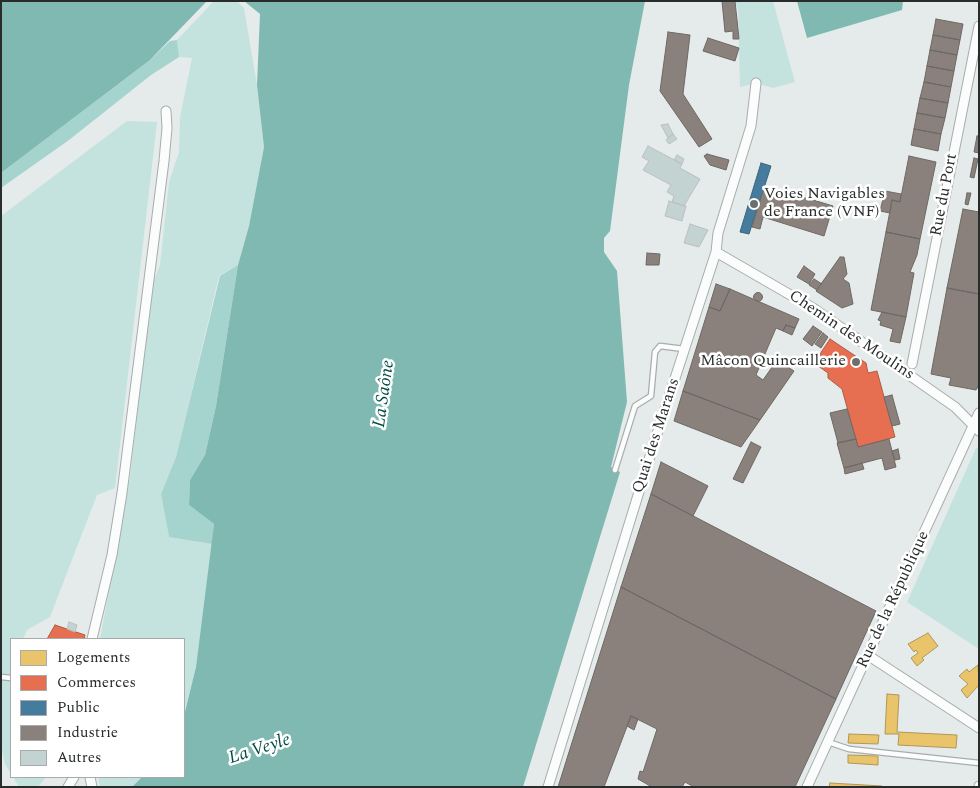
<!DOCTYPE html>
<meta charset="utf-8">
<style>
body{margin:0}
#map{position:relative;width:980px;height:788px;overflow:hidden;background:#e5ebea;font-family:Spectral,serif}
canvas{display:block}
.frame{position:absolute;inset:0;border:2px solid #282d2c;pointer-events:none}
.legend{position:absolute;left:10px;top:638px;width:175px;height:140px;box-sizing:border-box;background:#fff;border:1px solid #a9abab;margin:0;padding:6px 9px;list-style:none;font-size:15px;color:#282d2c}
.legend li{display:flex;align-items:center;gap:10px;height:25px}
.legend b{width:25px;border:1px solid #a9abab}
</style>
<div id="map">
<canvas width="980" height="788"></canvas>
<div class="frame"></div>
<ul class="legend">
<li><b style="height:14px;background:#e9c46a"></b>Logements</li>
<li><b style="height:14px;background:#e76f51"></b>Commerces</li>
<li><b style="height:14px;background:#457b9d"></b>Public</li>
<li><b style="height:14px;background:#8a817c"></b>Industrie</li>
<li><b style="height:14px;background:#c2d3d1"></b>Autres</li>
</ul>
</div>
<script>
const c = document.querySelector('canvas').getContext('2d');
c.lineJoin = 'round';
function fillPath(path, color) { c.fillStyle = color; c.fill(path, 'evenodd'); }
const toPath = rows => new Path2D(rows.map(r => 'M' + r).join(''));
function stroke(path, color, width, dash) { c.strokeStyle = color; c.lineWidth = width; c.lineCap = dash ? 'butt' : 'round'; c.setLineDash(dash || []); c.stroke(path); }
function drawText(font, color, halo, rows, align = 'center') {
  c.font = font + ' Spectral,serif'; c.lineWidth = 5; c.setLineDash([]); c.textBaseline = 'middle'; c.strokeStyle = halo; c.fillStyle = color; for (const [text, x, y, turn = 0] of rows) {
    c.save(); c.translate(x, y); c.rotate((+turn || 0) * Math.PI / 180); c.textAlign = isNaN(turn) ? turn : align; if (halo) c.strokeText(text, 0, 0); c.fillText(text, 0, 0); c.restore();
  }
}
const green = toPath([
 [214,1,237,1,244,8,257,85,264,147,249,226,238,265,219,276,176,457,161,494,169,537,212,544,196,667,184,716,184,639,100,639,130,478,152,286,160,265,169,182,179,152,180,117,192,58,179,57,177,40],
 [735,1,773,1,795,82,773,88,756,83,740,87,738,9],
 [127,121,157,122,115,488,97,495,50,617,27,630,23,639,11,639,11,774,5,764,1,745,1,216],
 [976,448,979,448,979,649,907,602],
 [13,777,46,777,38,787,19,787],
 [98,777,142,777,132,787,100,787]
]);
const forest = toPath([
 [177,40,179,57,151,75,69,140,1,188,1,173,150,60,170,41],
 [238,265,216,406,205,455,190,480,189,505,214,524,212,544,169,537,161,494,176,457,220,276]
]);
const water = toPath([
 [1,1,207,1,150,60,1,173],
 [244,1,645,1,629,85,610,231,604,238,604,252,617,271,627,402,611,467,620,472,523,787,132,787,142,777,184,777,184,716,196,667,214,524,189,505,190,480,205,455,216,406,238,265,249,226,264,147,257,85,260,14],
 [797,1,903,1,902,10,807,38]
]);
const homes = toPath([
 [928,633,938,646,922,658,924,660,917,666,911,658,918,653,916,650,914,652,908,644,928,633],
 [978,665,979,685,967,698,961,690,968,684,959,676,967,669,969,672,978,665],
 [887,694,899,695,897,732,957,735,956,748,898,745,899,734,885,734,887,694],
 [849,734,879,735,878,744,848,743,849,734],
 [848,755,878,756,878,765,848,763,848,755],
 [830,783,882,786,882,787,829,787,830,783]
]);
const shops = toPath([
 [830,339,866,363,868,373,877,371,895,437,858,447,842,389,828,378,828,373,814,363,830,339],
 [55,625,85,635,84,639,47,639,55,625]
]);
const public = toPath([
 [761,163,771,166,764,188,766,189,765,192,763,191,749,234,740,232,761,163]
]);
const industry = toPath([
 [722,1,735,1,739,39,733,39,733,31,725,32,722,1],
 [936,19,963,24,960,40,933,35,936,19],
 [668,32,690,35,683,94,712,139,699,147,660,91,668,32],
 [933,35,960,40,957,55,930,50,933,35],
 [708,38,739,48,735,61,703,51,708,38],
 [930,50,957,55,954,71,927,66,930,50],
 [927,66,954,71,951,87,924,82,927,66],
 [924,82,951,87,948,103,920,98,924,82],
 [920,98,948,103,945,118,917,113,920,98],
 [917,113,945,118,941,134,914,129,917,113],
 [914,129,941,134,938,151,911,145,914,129],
 [977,136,979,136,979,153,974,152,977,136],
 [707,154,729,160,726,170,710,165,704,156,707,154],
 [909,156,936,162,920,239,886,232,892,200,900,202,909,156],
 [974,158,978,159,974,178,970,177,974,158],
 [773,188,833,206,824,236,763,217,760,229,752,227,763,191,771,192,773,188],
 [885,191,901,194,900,202,892,200,890,213,880,211,885,191],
 [967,193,971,193,968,205,965,204,967,193],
 [963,209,979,212,979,294,947,288,963,209],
 [886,232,920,239,917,255,910,272,914,273,906,317,871,310,886,232],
 [647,253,660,254,659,265,646,265,647,253],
 [840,257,844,257,847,274,843,279,849,283,853,304,842,308,816,291,840,257],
 [804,266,815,274,809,284,797,277,804,266],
 [814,279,822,284,817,290,809,285,814,279],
 [716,284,730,289,720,311,709,307,716,284],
 [947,288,979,294,979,385,976,390,949,385,951,378,931,374,947,288],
 [730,289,799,319,795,328,786,325,783,331,776,328,756,375,763,380,777,360,794,371,760,420,683,391,709,307,720,311,730,289],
 '753.5 297a4.5 4.5 0 1 1 9 0a4.5 4.5 0 1 1-9 0Z',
 [882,312,906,317,900,343,890,341,893,329,880,325,881,321,878,320,882,312],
 [786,325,795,328,792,335,783,331,786,325],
 [813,326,822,332,812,346,803,339,813,326],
 [823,333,828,337,821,348,815,344,823,333],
 [683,391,760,420,741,447,674,421,683,391],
 [892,395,900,424,892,426,884,397,892,395],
 [847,409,856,439,838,443,830,413,847,409],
 [856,439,858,447,889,439,896,467,885,470,882,458,844,468,837,443,856,439],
 [751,442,761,447,743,483,733,479,751,442],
 [898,449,900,459,895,460,892,451,898,449],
 [661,462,708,486,693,516,651,494,661,462],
 [862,463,864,469,845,474,844,468,862,463],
 [651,494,876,611,836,699,621,587,651,494],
 [621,587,836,699,795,787,694,787,685,782,682,787,652,787,638,779,640,771,643,772,657,729,631,716,604,787,558,787,621,587],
 [631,716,638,719,634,730,627,726,631,716]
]);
const building = toPath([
 [668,124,673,134,668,138,661,125,668,124],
 [673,134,677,139,669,144,666,140,673,134],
 [648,146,682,164,680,168,700,179,684,206,672,202,674,196,667,192,671,185,643,170,649,161,642,157,648,146],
 [677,155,684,159,682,164,674,160,677,155],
 [669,201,686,206,682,221,665,216,669,201],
 [690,224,708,230,699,247,684,243,690,224],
 [69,622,77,625,75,632,67,629,69,622]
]);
const lane = toPath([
 [615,470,635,406,651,396,655,352,660,346,684,349],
 [1,677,11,678],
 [828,742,849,749,979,763]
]);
const street = toPath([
 [716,252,813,308,955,407,979,431],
 [912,364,979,26],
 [92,639,112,555,122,493,164,161,167,128,166,111],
 [869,656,979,728],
 [90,777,92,787],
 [68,787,74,777],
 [548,787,655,440,716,252,718,233,751,126,756,83],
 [807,787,979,413],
 [979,787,979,786]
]);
const markers = [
 [754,204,5,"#6a706e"],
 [856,362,5,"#6a706e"]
];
const poiNames = [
 ["Voies Navigables",764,195],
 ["de France (VNF)",764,213],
 ["Mâcon Quincaillerie",846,362,"right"]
];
const streetNames = [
 ["Rue du Port",945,195,-79],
 ["Chemin des Moulins",851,336,34],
 ["Quai des Marans",657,436,-72],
 ["Rue de la République",894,600,-65]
];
const waterNames = [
 ["La Saône",385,394,-82],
 ["La Veyle",260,750,-18]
];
fillPath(green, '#c5e3de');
fillPath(forest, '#a5d3cd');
fillPath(water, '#80b9b1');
fillPath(homes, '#e9c46a');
stroke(homes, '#af9757', 1);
fillPath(shops, '#e76f51');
stroke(shops, '#ae5b46', 1);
fillPath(public, '#457b9d');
stroke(public, '#3c647b', 1);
fillPath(industry, '#8a817c');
stroke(industry, '#6d6864', 1);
fillPath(building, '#c2d3d1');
stroke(building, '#bbc0bf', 1);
stroke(lane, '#a8adac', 7);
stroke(street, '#a8adac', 11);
stroke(lane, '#fbfcfc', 4.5);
stroke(street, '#fbfcfc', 9);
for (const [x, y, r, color] of markers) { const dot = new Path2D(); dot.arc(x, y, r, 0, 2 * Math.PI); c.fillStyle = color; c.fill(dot); stroke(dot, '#fff', 2); }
drawText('16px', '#282d2c', '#fff', poiNames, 'left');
drawText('16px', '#282d2c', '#fff', streetNames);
drawText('italic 18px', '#004c45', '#fff', waterNames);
</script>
